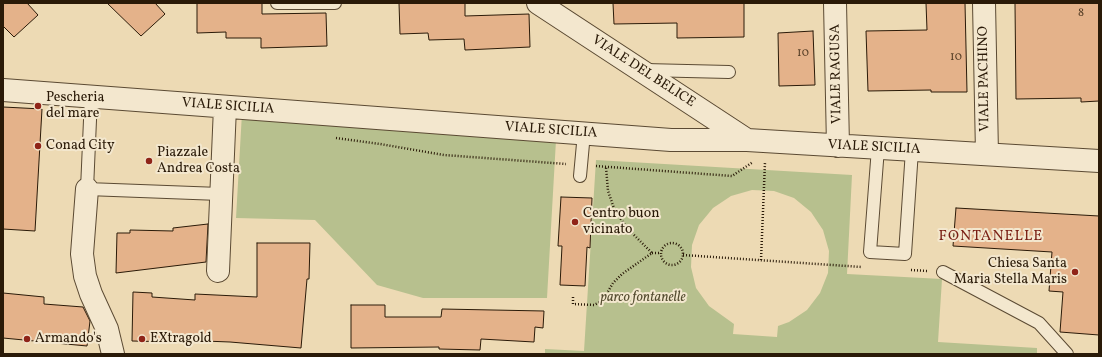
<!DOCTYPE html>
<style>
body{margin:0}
#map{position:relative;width:1102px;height:357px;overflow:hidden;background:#eddab4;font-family:Vollkorn,serif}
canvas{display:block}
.frame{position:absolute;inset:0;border:4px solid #2a1a08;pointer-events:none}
</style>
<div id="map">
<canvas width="1102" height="357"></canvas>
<div class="frame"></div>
</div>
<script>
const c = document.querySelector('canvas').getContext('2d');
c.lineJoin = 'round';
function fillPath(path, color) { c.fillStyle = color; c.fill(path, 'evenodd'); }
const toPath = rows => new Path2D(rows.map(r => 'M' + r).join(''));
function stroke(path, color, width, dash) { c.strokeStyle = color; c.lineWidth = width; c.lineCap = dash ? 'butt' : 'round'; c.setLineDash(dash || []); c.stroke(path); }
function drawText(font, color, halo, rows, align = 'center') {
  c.font = font + ' Vollkorn,serif'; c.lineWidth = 4; c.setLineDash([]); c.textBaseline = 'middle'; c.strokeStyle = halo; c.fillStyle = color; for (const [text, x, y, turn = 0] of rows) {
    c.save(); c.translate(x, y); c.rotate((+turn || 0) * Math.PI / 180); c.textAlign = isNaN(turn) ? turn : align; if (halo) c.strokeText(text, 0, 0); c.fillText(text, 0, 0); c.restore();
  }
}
const green = toPath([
 [242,113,556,140,547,298,423,298,377,285,315,220,236,218],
 [596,160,852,175,847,274,942,279,938,342,1037,348,1037,354,545,354,545,349,584,351],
 [752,190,774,191,794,198,811,212,823,230,829,251,828,273,820,293,807,310,789,322,778,326,777,337,733,334,734,324,709,306,696,288,691,267,692,245,699,225,713,208,731,196]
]);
const building = toPath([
 [3,3,27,3,38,15,14,37,3,26,3,3],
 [107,3,155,3,165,14,141,36,107,3],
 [197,3,262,3,262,14,326,13,327,46,261,48,261,38,226,38,226,32,197,33,197,3],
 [399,3,465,3,465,16,529,14,530,47,465,50,464,39,429,40,428,33,400,34,399,3],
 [613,3,744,3,744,37,677,38,677,23,614,24,613,3],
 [926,3,965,3,967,92,931,92,931,90,868,91,866,31,927,30,926,3],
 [1015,3,1099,3,1099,101,1081,102,1081,98,1016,99,1015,3],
 [813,31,815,85,779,86,778,33,813,31],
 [3,107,42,109,35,231,3,229,3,107],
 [561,197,592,198,590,248,587,247,585,286,560,285,562,246,558,246,561,197],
 [956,208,1099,216,1099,335,1060,332,1063,292,1049,291,1052,252,953,246,956,208],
 [208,224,206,262,116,273,117,233,130,233,130,230,173,231,173,228,208,224],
 [257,243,310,243,309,279,307,279,301,348,230,342,178,340,178,342,132,341,133,292,152,293,152,297,195,300,195,294,257,297,257,243],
 [3,293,44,297,44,304,83,307,90,321,87,346,3,338,3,293],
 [351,305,385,305,385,317,441,317,442,309,544,311,543,328,535,327,534,342,481,339,480,350,439,349,439,347,351,348,351,305]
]);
const path = toPath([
 [336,138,380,144,444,155,566,164],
 [596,166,732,176,753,162],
 '661 254a11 11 0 1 1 22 0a11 11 0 1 1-22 0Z',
 [652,253,661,253],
 [683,255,862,267],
 [761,260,765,162],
 [911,270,928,271],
 [573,297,573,304,594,305,600,302,603,300,613,283,622,274,652,253,627,228,615,211,608,191,606,167]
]);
const service = toPath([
 [277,3,335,3],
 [645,70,729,72],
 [91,97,87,189,220,194],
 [878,148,870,252,905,254,912,150],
 [580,176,584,133],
 [943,272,1039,323,1067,354]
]);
const minor = toPath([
 [538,3,747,140],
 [835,3,838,146],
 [984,3,987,154],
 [3,90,671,140,747,140,1099,161],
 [87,189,82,254,85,276,91,294,107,329,113,354],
 [218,271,225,107]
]);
const markers = [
 [38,106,4,"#8f2418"],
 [38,146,4,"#8f2418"],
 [149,161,4,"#8f2418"],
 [575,222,4,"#8f2418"],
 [1075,272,4,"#8f2418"],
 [27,339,4,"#8f2418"],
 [142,339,4,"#8f2418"]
];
const numberNames = [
 ["8",1081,14],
 ["10",803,54],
 ["10",956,58]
];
const streetNames = [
 ["VIALE DEL BELICE",643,72,33],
 ["VIALE RAGUSA",837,74,-91],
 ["VIALE PACHINO",985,79,-91],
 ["VIALE SICILIA",228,107,4],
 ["VIALE SICILIA",551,131,4],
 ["VIALE SICILIA",874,148,3]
];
const poiNames = [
 ["Pescheria",46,98],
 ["del mare",46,114],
 ["Conad City",46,146],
 ["Piazzale",157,153],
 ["Andrea Costa",157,169],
 ["Centro buon",583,214],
 ["vicinato",583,230],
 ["Chiesa Santa",1067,264,"right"],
 ["Maria Stella Maris",1067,280,"right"],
 ["Armando's",35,339],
 ["EXtragold",150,339]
];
const parkNames = [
 ["parco fontanelle",643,298]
];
const neighbourhoodNames = [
 ["FONTANELLE",991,237]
];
fillPath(green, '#b7c08e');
fillPath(building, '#e4b28a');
stroke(building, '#2a1a08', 1);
stroke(service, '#5b4a33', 14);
stroke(minor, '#5b4a33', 24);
stroke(path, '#2a1a08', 2.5, [1, 2]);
stroke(service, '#f3e7ce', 12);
stroke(minor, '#f3e7ce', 22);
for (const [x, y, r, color] of markers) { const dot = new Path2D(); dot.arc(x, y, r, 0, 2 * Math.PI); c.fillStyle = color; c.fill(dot); stroke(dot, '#f3e7ce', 1.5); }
drawText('12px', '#584028', null, numberNames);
drawText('14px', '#2a1a08', '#f3e7ce', streetNames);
drawText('14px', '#2a1a08', '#f3e7ce', poiNames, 'left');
drawText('italic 14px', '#544c30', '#f3e7ce', parkNames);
c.letterSpacing = '1px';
drawText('15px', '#7a1f14', '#f3e7ce', neighbourhoodNames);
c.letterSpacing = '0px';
</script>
